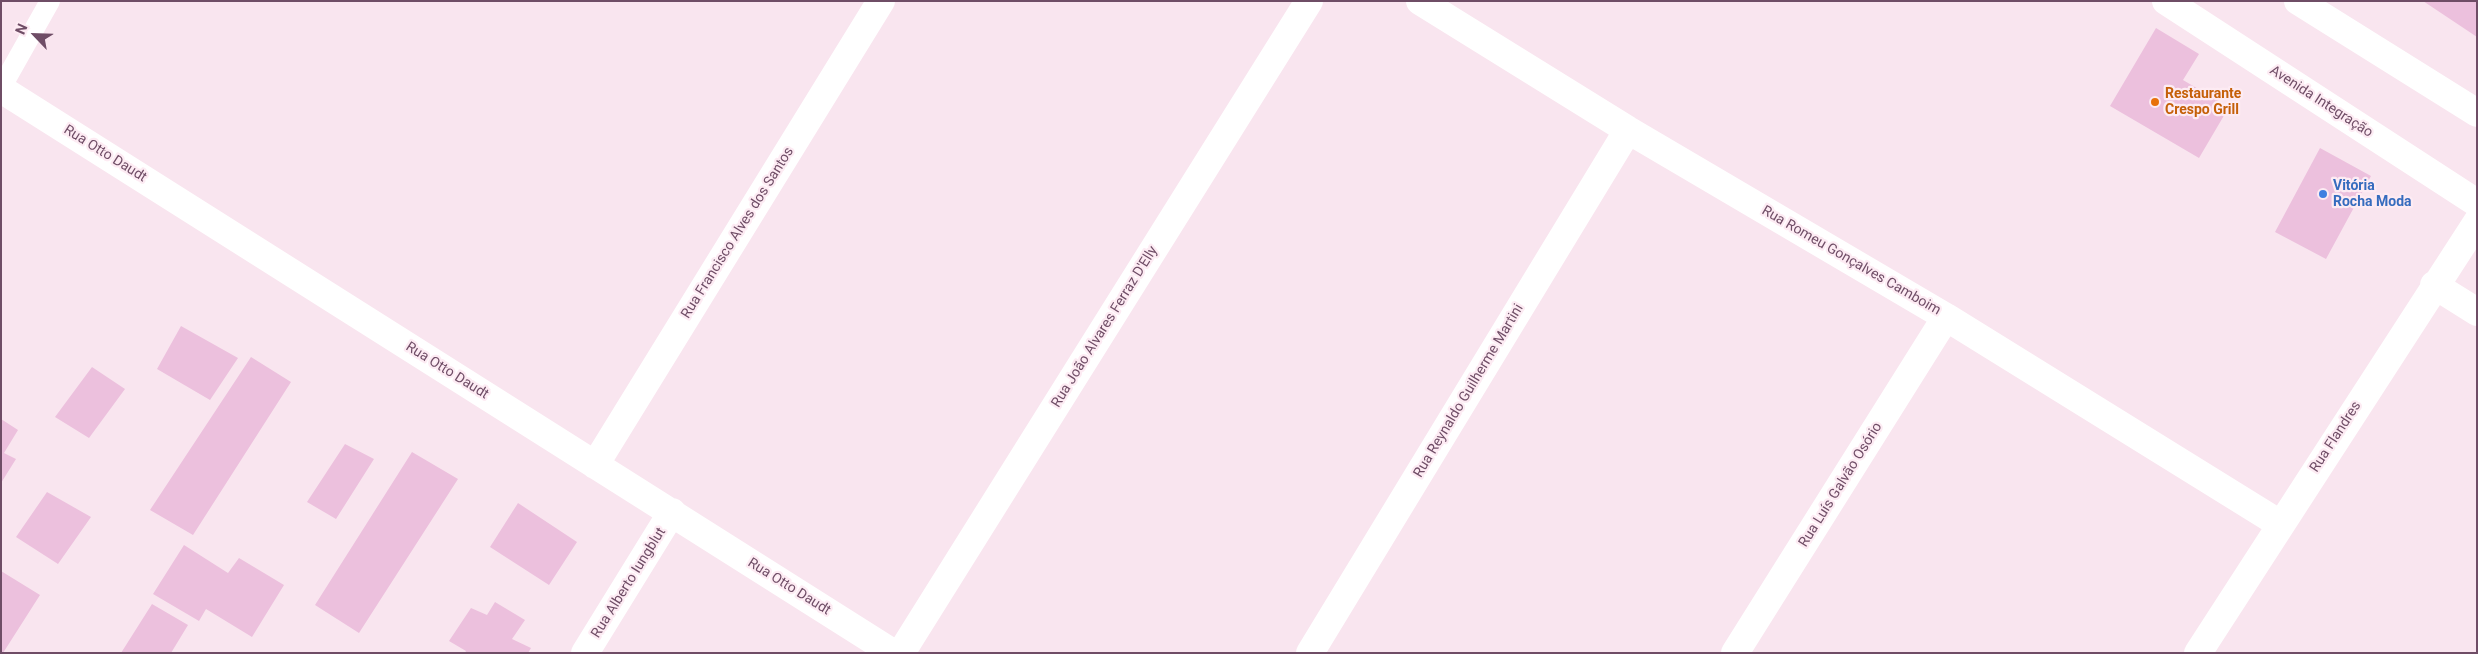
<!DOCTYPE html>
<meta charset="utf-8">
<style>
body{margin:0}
#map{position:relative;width:2478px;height:654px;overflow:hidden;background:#f9e5ef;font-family:Roboto,sans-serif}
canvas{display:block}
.frame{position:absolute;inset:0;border:2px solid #6f4d66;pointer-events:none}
.north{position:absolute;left:10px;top:10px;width:50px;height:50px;-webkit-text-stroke:4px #fdebf3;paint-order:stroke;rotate:294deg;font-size:14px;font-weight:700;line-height:20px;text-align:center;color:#6f4d66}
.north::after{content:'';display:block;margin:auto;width:18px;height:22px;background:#6f4d66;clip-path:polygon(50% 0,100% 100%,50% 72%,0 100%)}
</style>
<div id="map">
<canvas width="2478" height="654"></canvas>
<div class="frame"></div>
<div class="north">N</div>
</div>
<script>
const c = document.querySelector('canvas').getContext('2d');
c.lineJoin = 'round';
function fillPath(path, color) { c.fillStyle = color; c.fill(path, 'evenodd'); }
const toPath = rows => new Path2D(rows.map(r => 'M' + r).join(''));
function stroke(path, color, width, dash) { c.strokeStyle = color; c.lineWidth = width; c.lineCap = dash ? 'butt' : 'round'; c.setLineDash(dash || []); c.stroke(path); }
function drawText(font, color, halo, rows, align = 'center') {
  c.font = font + ' Roboto,sans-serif'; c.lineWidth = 4.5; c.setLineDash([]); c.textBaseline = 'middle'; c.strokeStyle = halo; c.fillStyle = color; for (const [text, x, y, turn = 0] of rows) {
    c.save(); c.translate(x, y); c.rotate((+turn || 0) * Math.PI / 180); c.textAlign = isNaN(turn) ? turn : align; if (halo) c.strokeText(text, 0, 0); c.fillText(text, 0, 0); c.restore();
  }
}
const building = toPath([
 [2423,1,2477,1,2477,37],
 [2156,28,2199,54,2183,80,2229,107,2199,158,2110,106],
 [2320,148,2371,176,2326,259,2275,232],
 [181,326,238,358,210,400,157,369],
 [251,357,291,382,193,535,150,510],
 [92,367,125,389,89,438,55,417],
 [1,419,18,430,4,453,16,459,1,483],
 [345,444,374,459,336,519,307,502],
 [412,452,458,479,359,633,315,605],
 [47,492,91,517,58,564,16,537],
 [518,503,577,542,549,585,490,547],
 [184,545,228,573,239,558,284,585,252,637,206,609,199,621,153,594],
 [1,571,40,595,3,653,1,653],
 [495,602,525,620,512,639,531,648,528,653,465,653,466,651,449,641,471,608,487,615],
 [152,604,188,625,171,653,121,653]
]);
const lane = toPath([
 [1,88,50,1]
]);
const street = toPath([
 [1420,1,1628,130,1946,317,2280,524],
 [1,89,893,653],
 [2434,285,2477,312],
 [595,465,881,1],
 [585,653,672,512],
 [901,653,1309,1],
 [1310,653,1628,130],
 [1735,653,1946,317],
 [2198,653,2477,222]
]);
const secondary = toPath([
 [2166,1,2477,203],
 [2298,1,2477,113]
]);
const markers = [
 [2155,102,5,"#e8710a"],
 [2323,194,5,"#3f7fe0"]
];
const foodNames = [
 ["Restaurante",2165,94],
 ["Crespo Grill",2165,110]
];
const streetNames = [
 ["Avenida Integração",2321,102,33],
 ["Rua Otto Daudt",105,154,32],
 ["Rua Francisco Alves dos Santos",738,233,-58],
 ["Rua Romeu Gonçalves Camboim",1851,261,30],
 ["Rua João Alvares Ferraz D'Elly",1105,327,-58],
 ["Rua Otto Daudt",447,371,32],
 ["Rua Reynaldo Guilherme Martini",1469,391,-59],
 ["Rua Flandres",2336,437,-57],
 ["Rua Luís Galvão Osório",1841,485,-58],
 ["Rua Alberto Iungblut",629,583,-58],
 ["Rua Otto Daudt",789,587,32]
];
const shopNames = [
 ["Vitória",2333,186],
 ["Rocha Moda",2333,202]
];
fillPath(building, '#ecc0dd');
stroke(lane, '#fff', 20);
stroke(street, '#fff', 28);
stroke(secondary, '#fff', 28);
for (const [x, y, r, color] of markers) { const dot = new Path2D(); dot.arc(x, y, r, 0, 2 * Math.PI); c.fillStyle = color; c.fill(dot); stroke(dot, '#fdebf3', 2); }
drawText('bold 14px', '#c56008', '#fdebf3', foodNames, 'left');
drawText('14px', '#6f4d66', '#fdebf3', streetNames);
drawText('bold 14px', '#366cbe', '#fdebf3', shopNames, 'left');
</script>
